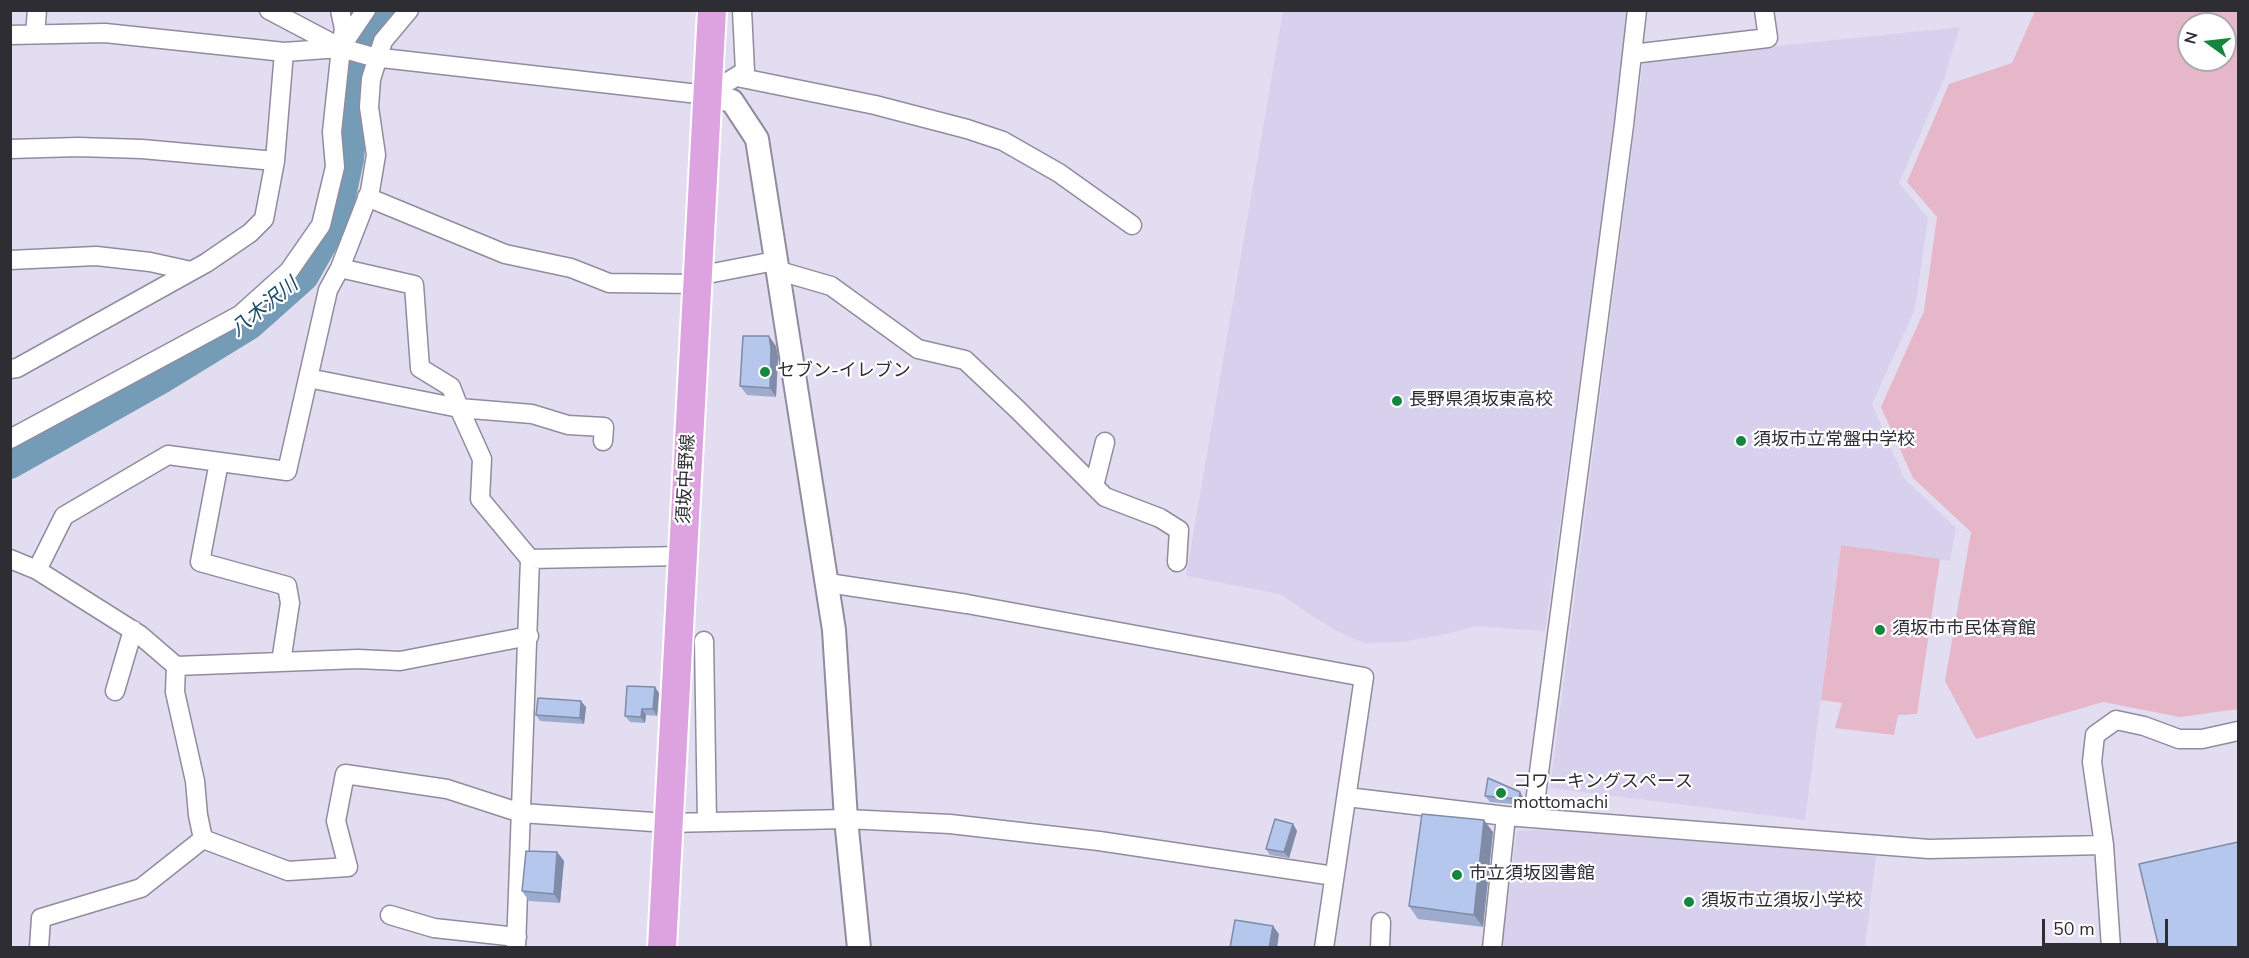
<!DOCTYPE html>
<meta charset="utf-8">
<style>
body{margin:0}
#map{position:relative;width:2249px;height:958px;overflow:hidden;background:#e2ddf1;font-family:"Nunito Sans",sans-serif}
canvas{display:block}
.frame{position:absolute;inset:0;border:12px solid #2f2d34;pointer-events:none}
.north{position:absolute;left:2177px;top:12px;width:60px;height:60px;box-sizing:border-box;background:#fff;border:2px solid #acabae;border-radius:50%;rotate:285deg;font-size:16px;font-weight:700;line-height:24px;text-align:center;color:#2f2d34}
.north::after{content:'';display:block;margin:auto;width:21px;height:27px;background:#15863f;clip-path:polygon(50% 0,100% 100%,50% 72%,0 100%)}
.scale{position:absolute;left:2042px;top:919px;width:126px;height:27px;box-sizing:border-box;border:3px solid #2f2d34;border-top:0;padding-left:8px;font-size:18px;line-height:21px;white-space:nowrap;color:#2f2d34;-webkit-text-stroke:4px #fff;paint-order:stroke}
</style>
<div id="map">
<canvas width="2249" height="958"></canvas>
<div class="frame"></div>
<div class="north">N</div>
<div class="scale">50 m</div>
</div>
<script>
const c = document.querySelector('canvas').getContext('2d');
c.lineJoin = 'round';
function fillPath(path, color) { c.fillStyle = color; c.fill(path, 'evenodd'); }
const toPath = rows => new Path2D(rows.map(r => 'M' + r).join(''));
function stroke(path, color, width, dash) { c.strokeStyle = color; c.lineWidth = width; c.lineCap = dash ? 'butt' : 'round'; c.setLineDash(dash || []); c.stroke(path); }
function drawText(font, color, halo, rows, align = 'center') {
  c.font = font + ' "Nunito Sans","Noto Sans JP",sans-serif'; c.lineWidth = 4.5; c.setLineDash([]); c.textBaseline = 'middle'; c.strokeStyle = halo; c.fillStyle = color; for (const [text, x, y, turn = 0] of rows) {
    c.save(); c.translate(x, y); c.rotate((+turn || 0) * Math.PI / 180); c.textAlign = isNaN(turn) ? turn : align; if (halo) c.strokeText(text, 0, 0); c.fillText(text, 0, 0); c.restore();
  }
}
const built = toPath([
 [1283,11,1627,11,1625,51,1545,631,1476,626,1442,635,1400,642,1365,643,1342,634,1312,616,1280,594,1186,576],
 [1960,27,1944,79,1899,183,1928,218,1915,309,1872,404,1904,478,1956,528,1950,561,1841,545,1805,820,1550,788,1643,63,1768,47],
 [1563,828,1797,847,1876,856,1865,947,1501,948,1517,831]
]);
const green = toPath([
 [2035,11,2238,11,2238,709,2180,717,2103,702,1976,739,1945,681,1971,532,1913,478,1881,407,1924,311,1937,217,1907,182,1949,84,2012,63],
 [2189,24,2225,24,2225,60,2189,60],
 [1841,545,1940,559,1917,714,1898,715,1894,735,1835,728,1842,703,1821,700]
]);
const river = toPath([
 [10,464,161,379,249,325,304,276,336,219,349,159,356,79,372,28,388,10]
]);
const minor = toPath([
 [269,10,341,48],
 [35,34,37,10],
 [10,35,105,33,284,52,341,48,373,57,707,95,745,71,742,10],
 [343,44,366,10],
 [1632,54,1768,38,1764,10],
 [737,77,875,105,967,129,1003,141,1059,173,1132,225],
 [10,149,78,147,142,149,275,161],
 [367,197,505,254,571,268,609,283,697,284],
 [10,260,96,256,150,262,191,271],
 [340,268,414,285,420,368,451,387,459,408,532,414,568,425,604,427,603,441],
 [776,270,831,286,918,349,965,360,1018,410,1105,497,1160,518,1179,530,1177,562],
 [697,276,775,261],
 [10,369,17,368,206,263,250,233,264,219,275,161,284,52],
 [308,378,459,408,482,459,480,499,530,559,516,948],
 [10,439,240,315,289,271,321,225,335,167,332,132,341,48,344,29,340,10],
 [219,462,200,562,287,586,290,603,281,662],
 [1094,486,1105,442],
 [10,559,37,570,140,635,176,666,175,692,195,781,198,815,203,839,141,888,41,918,39,948],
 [530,559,682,556],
 [37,570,64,516,168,455,287,471,328,290,340,268,370,191,376,155,369,107,371,79,383,41,409,10],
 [828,583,967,604,1364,677,1324,948],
 [704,641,707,822],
 [176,666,358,659,400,661,529,636],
 [115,691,133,630],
 [1347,797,1506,816,1929,849,2104,845],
 [1533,818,1624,125,1637,10],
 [203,839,288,871,348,867,336,821,345,774,447,789,521,813,668,823,846,819,950,824,1099,841,1334,876],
 [390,915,434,928,517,937],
 [1380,948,1381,922],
 [1492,948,1506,816],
 [2111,948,2104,845,2092,762,2095,735,2116,720,2144,726,2179,739,2202,739,2238,731]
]);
const tertiary = toPath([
 [707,95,732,101,757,139,834,630,846,819,859,948]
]);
const primary = toPath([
 [662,948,712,10]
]);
const wall = toPath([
 [776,346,778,357,776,397,747,395,740,386],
 [659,693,657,716,646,715,645,723,630,722,625,716],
 [586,707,584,724,540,721,536,715],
 [1485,796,1524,799,1523,805,1490,802],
 [1293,824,1297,831,1289,858,1270,855,1266,849],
 [1493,832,1483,927,1418,919,1409,906],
 [557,852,564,861,560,903,529,901,522,891]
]);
const shadedWall = toPath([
 [769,336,776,346,778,357,776,397,770,388],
 [655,687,659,693,657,716,653,709],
 [581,701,586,707,584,724,580,718],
 [642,709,646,715,645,723,641,717],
 [1520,792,1524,799,1523,805,1519,799],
 [1484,820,1493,832,1483,927,1474,915],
 [1293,824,1297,831,1289,858,1284,852],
 [557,852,564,861,560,903,554,894],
 [1273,926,1279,934,1277,948,1269,948]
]);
const building = toPath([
 [743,336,769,336,771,348,770,388,740,386,743,336],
 [627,686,655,687,653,709,642,709,641,717,625,716,627,686],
 [538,698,581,701,580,718,536,715,538,698],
 [1488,778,1520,792,1519,799,1485,796,1488,778],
 [1422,814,1484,820,1474,915,1409,906,1422,814],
 [1275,819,1293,824,1284,852,1266,849,1275,819],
 [2238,842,2238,948,2159,948,2139,864,2238,842],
 [526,851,557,852,554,894,522,891,526,851],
 [1235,920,1273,926,1269,948,1230,948,1235,920]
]);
const markers = [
 [765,372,6,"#15863f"],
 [1397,401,6,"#15863f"],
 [1741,441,6,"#15863f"],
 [1880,630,6,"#15863f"],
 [1501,793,6,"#15863f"],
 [1457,875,6,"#15863f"],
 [1689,902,6,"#15863f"]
];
const poiNames = [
 ["セブン-イレブン",777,372],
 ["長野県須坂東高校",1409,401],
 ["須坂市立常盤中学校",1753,441],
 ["須坂市市民体育館",1892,630],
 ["コワーキングスペース",1513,783],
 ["mottomachi",1513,804],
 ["市立須坂図書館",1469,875],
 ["須坂市立須坂小学校",1701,902]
];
const streetNames = [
 ["須坂中野線",687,479,-87]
];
const waterNames = [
 ["八木沢川",265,308,-39]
];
fillPath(built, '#d8d1ed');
fillPath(green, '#e6b7c8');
stroke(river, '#749cb6', 30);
stroke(minor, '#908c9e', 21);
stroke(tertiary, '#908c9e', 26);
stroke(primary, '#fff', 32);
stroke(minor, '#fff', 18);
stroke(tertiary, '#fff', 22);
stroke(primary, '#dda3e0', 28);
fillPath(wall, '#9dabcd');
fillPath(shadedWall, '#7f8ba7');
fillPath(building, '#b6c7ee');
stroke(building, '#7f8ba7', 1.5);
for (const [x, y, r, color] of markers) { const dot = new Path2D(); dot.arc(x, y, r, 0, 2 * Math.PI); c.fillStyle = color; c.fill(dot); stroke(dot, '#fff', 2); }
drawText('18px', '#2f2d34', '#fff', poiNames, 'left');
drawText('18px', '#2f2d34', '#fff', streetNames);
drawText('italic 20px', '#194b67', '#fff', waterNames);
</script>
